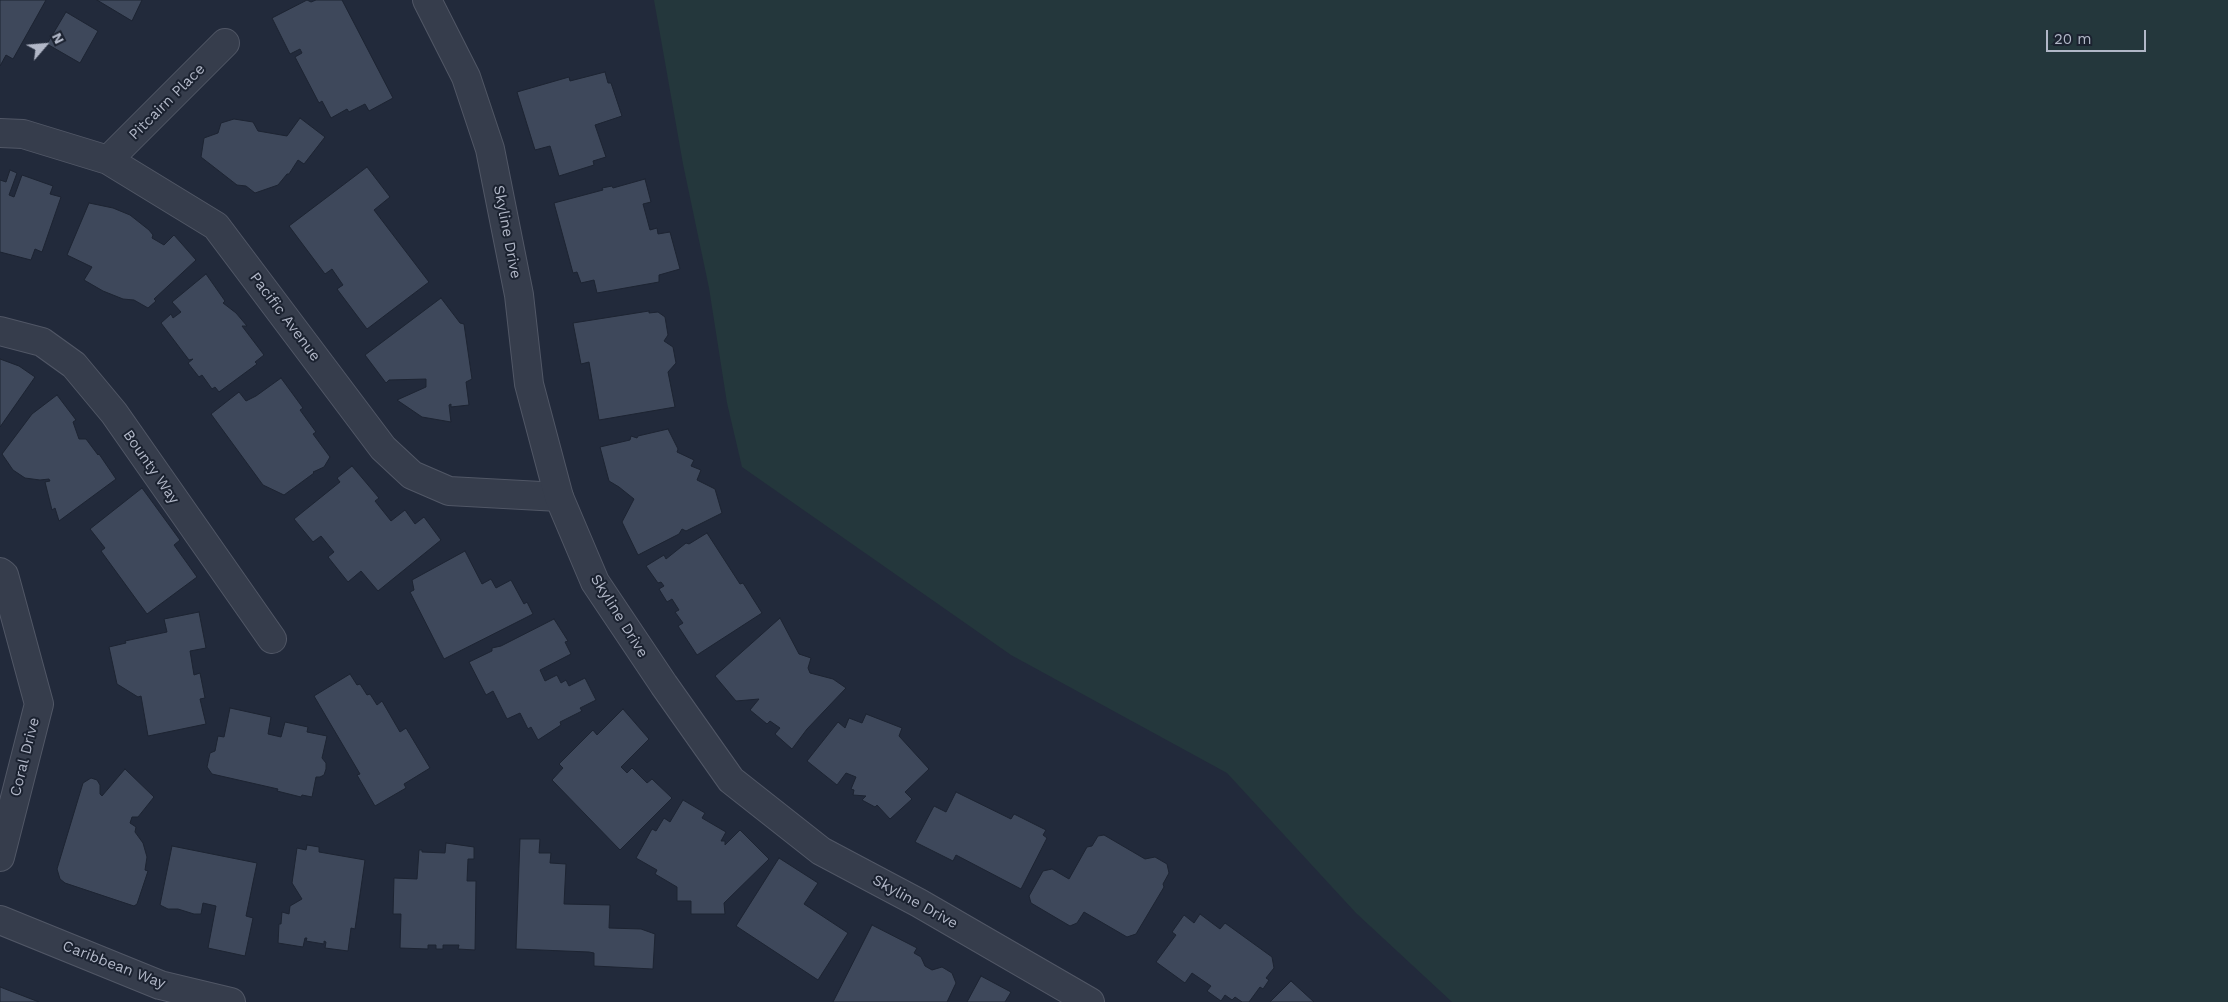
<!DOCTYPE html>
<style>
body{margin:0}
#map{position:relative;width:2228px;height:1002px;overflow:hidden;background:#222a3b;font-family:"Work Sans",sans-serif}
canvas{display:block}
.north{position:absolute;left:20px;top:20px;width:50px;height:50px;-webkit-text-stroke:4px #1b2230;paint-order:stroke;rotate:63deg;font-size:14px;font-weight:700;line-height:20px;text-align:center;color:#b1b7c7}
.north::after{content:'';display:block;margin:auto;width:18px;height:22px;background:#b1b7c7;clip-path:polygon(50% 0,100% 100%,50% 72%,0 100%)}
.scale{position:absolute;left:2046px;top:30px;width:100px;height:22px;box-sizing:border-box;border:2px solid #b1b7c7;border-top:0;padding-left:6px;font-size:15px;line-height:18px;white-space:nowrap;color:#b1b7c7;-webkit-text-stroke:4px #1b2230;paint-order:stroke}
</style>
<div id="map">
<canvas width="2228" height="1002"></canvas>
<div class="north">N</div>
<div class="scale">20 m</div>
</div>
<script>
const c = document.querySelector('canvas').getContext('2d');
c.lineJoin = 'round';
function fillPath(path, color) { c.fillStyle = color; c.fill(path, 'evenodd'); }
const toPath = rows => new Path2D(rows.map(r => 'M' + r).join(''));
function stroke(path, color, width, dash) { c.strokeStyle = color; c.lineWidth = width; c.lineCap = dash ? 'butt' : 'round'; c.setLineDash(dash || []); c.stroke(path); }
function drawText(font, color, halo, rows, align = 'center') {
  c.font = font + ' "Work Sans",sans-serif'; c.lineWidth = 4; c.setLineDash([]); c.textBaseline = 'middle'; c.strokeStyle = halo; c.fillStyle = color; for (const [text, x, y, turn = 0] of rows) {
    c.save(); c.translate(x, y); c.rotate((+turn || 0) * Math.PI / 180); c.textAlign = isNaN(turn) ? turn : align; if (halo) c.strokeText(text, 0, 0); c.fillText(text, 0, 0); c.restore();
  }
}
const green = toPath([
 [654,0,2228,0,2228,1002,1452,1002,1356,913,1227,773,1011,655,742,467,727,403,709,288,683,164]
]);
const building = toPath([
 [0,0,46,0,13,59,6,55,0,66,0,0],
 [97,0,142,0,132,21,97,0],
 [307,0,311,2,316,0,342,0,393,98,369,111,365,104,349,112,347,109,331,118,322,101,319,103,295,57,302,53,300,49,290,54,272,18,307,0],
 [66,12,98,31,80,63,47,44,66,12],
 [605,72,608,83,611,83,622,116,595,125,606,157,593,161,594,165,559,176,550,146,535,150,517,92,569,77,570,81,605,72],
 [300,118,325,137,304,164,298,160,289,174,287,174,278,185,255,193,246,186,237,185,201,157,204,138,218,133,221,123,234,119,253,122,258,131,287,136,300,118],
 [367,167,390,197,374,210,429,282,367,329,337,289,343,285,332,269,325,274,289,226,367,167],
 [10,170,17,173,9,195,14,197,22,175,53,186,50,194,61,197,42,252,35,249,31,260,0,252,0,180,6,182,10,170],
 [645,179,651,202,643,204,650,230,657,228,658,234,670,232,680,269,659,275,659,282,597,293,594,280,581,283,577,272,573,273,554,203,603,190,602,188,612,186,613,188,645,179],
 [89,203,113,208,130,215,149,230,153,235,152,238,164,245,174,235,196,260,154,299,156,301,148,308,134,300,123,299,103,291,84,280,92,267,67,255,89,203],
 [206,274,225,301,223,303,236,313,247,326,242,326,264,355,255,362,257,364,219,392,215,387,212,389,202,375,199,377,188,363,193,359,189,360,161,323,171,314,173,318,181,312,172,302,206,274],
 [441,298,460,323,464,324,472,379,466,382,469,405,451,407,451,404,449,405,451,422,422,417,397,400,426,387,426,379,389,380,386,383,365,355,441,298],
 [649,311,649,313,658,312,665,317,668,335,664,341,673,347,676,363,668,372,675,407,599,420,589,362,581,364,573,323,649,311],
 [0,359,19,366,35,377,0,427,0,359],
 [281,378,303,408,300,410,316,432,313,434,330,457,324,467,313,472,314,473,284,495,263,485,211,414,239,392,246,401,256,396,281,378],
 [57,395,76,420,73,422,79,439,86,439,98,455,99,454,116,479,59,521,55,508,52,510,45,482,50,481,49,479,40,480,25,478,13,470,2,454,32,414,57,395],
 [668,429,678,449,677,452,694,460,691,466,701,470,697,480,715,489,722,513,686,531,682,529,679,534,638,555,622,522,634,499,619,487,609,481,600,447,630,440,631,436,637,438,638,436,668,429],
 [352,466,379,498,375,501,391,521,405,510,415,524,424,517,441,540,378,591,361,571,348,582,328,557,334,552,321,536,313,542,294,519,340,482,337,478,352,466],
 [142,488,180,540,174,545,197,577,147,614,101,551,105,548,90,529,142,488],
 [707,533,740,584,743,583,762,613,697,655,678,626,683,623,675,612,679,610,672,599,667,602,659,589,664,586,661,582,658,583,646,566,664,555,666,559,686,543,689,544,707,533],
 [465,551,482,584,491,579,496,588,511,580,524,604,527,602,533,614,444,659,410,592,414,590,412,580,465,551],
 [199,612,206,648,190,651,194,675,200,673,205,698,200,699,206,724,148,736,141,696,138,697,117,684,109,647,126,643,125,641,167,632,164,619,199,612],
 [780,618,799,654,811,658,808,668,810,673,833,679,846,688,807,729,792,749,775,734,780,728,770,721,767,724,750,710,759,699,736,701,715,676,780,618],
 [554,619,568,641,565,642,571,654,540,670,545,681,557,675,561,683,566,680,569,686,585,678,596,700,580,708,582,711,560,722,561,725,538,740,531,727,528,729,520,713,507,719,493,691,486,695,469,662,492,651,492,648,501,646,554,619],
 [350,674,357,685,360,684,367,695,370,694,377,705,382,701,400,732,406,728,430,768,404,784,406,788,375,806,357,775,360,774,314,696,350,674],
 [230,708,271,717,268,734,281,737,285,722,308,727,307,732,327,736,322,758,326,763,326,769,324,775,320,777,316,777,312,797,302,795,301,797,277,791,278,789,212,774,207,767,210,753,215,751,218,736,224,737,230,708],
 [623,709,649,739,621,767,627,773,632,768,647,783,652,779,672,798,620,850,552,780,563,768,559,764,593,730,597,735,623,709],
 [866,714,902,728,899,736,929,769,905,792,912,799,890,819,877,805,875,807,862,800,866,796,853,795,854,790,851,789,856,777,846,773,837,785,807,761,838,722,845,728,849,718,862,723,866,714],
 [125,769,154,797,138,817,132,817,130,823,136,827,135,832,143,843,147,857,145,870,148,871,137,904,134,906,65,883,60,879,57,869,83,783,91,778,97,780,100,785,100,794,102,796,125,769],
 [956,792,1011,819,1014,814,1046,830,1043,835,1047,838,1021,889,956,855,953,861,915,842,934,806,946,812,956,792],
 [683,800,705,813,702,818,726,832,721,841,725,841,725,845,740,830,769,859,724,903,725,914,691,914,691,901,677,901,677,887,655,874,657,870,636,858,652,829,656,831,664,818,670,822,683,800],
 [1104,835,1145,859,1155,857,1167,864,1169,873,1163,884,1164,887,1136,934,1127,937,1084,912,1077,923,1070,926,1031,903,1029,896,1043,871,1052,869,1069,879,1087,847,1092,846,1098,836,1104,835],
 [520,839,540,839,539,853,551,853,550,863,566,864,564,904,610,905,609,928,641,929,655,934,653,969,594,966,594,953,589,952,516,949,520,839],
 [446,843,474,847,474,859,468,859,467,881,476,881,475,950,458,949,459,945,443,945,443,949,436,949,436,945,428,945,428,949,400,948,401,914,393,914,394,878,417,879,419,850,422,850,422,852,445,853,446,843],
 [307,845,319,847,319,852,365,860,355,929,351,928,348,951,325,948,326,942,324,941,324,944,306,941,307,938,305,938,303,947,278,943,279,924,281,924,282,912,289,914,290,906,302,899,292,883,297,848,306,850,307,845],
 [172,846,257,863,246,916,253,918,245,956,208,948,216,906,203,903,201,914,194,914,178,909,168,909,160,905,172,846],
 [779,858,818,883,804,904,848,933,818,980,736,926,779,858],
 [1200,914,1220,929,1225,923,1272,957,1274,968,1266,978,1269,980,1263,989,1260,987,1249,1002,1242,1002,1235,997,1232,1000,1225,995,1221,1001,1207,991,1211,986,1192,973,1185,983,1156,962,1176,935,1172,932,1184,915,1194,923,1200,914],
 [872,925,917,948,914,953,921,957,925,966,932,970,942,967,952,973,956,983,947,1002,833,1002,872,925],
 [981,976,1011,992,1005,1002,967,1002,981,976],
 [1291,981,1314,1002,1270,1002,1291,981],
 [0,987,39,1002,0,1002,0,987]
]);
const minor = toPath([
 [0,133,23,134,108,160,216,226,383,448,412,475,449,491,559,497],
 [108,160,225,43],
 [0,331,42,342,74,365,114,413,272,639],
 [0,572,4,575,39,704,0,857],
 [0,920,160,985,231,1002]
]);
const tertiary = toPath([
 [427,0,466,77,490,149,519,295,529,384,559,497,595,582,664,685,731,780,821,851,919,903,1090,1002]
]);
const streetNames = [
 ["Pitcairn Place",167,102,-45],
 ["Skyline Drive",507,232,79],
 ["Pacific Avenue",285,317,53],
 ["Bounty Way",151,467,55],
 ["Skyline Drive",619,616,58],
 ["Coral Drive",25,757,-76],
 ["Skyline Drive",915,902,29],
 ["Caribbean Way",114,965,21]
];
fillPath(green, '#24373c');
fillPath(building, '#3e485b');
stroke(building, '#1d2432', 1);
stroke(minor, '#515766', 30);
stroke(tertiary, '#515766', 30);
stroke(minor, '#363d4c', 28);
stroke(tertiary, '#363d4c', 28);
drawText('15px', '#b1b7c7', '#1b2230', streetNames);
</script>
